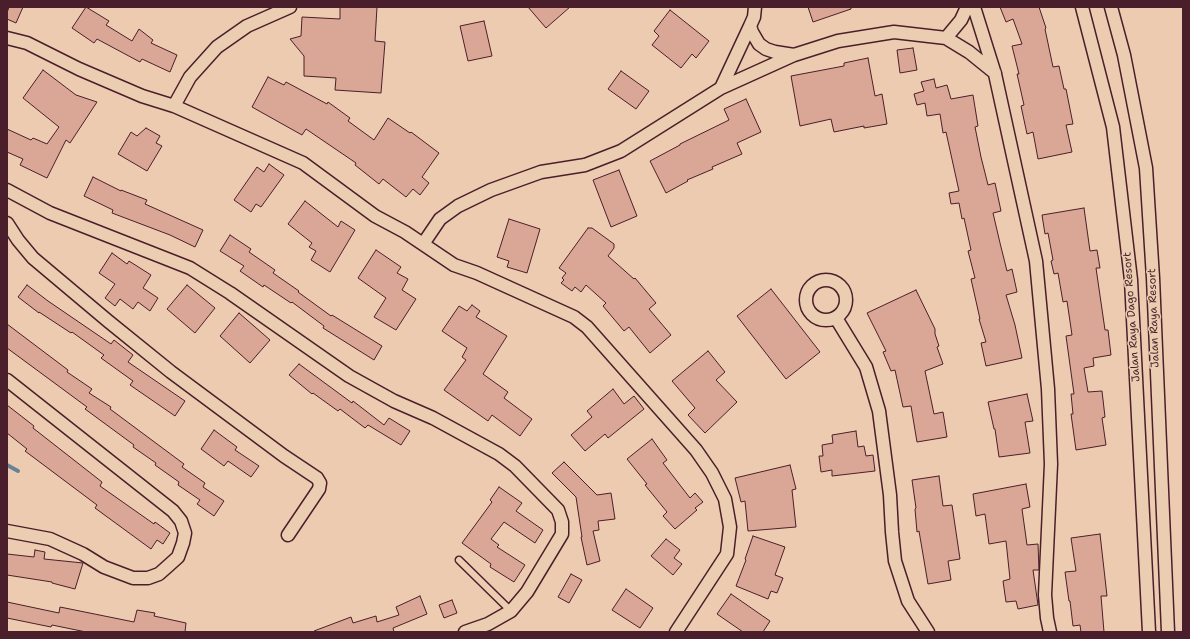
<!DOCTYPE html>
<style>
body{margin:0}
#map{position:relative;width:1190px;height:639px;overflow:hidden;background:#edcbb0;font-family:"Shantell Sans",sans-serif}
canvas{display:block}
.frame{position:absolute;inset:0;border:8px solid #4a1f2b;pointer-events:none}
</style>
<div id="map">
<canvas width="1190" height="639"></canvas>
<div class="frame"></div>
</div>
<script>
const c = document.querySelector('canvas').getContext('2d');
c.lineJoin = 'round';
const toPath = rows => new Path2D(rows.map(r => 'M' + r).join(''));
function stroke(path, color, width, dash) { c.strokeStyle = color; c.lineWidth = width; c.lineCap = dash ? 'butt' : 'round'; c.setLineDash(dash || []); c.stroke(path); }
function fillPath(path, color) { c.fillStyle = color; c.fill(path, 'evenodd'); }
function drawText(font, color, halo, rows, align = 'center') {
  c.font = font + ' "Shantell Sans",sans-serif'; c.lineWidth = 3; c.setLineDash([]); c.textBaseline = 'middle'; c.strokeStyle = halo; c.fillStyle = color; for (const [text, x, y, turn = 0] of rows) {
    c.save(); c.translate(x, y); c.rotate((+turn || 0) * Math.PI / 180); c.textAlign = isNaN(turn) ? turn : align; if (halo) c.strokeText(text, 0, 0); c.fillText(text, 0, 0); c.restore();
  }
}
const stream = toPath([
 [7,465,18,471]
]);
const building = toPath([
 [9,7,23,7,16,23,7,19,7,13,9,7],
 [86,7,109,21,106,25,132,41,139,29,153,40,151,43,177,55,170,72,142,59,140,62,97,39,94,43,72,28,86,7],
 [340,7,377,7,375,41,385,42,381,93,335,90,336,78,304,76,304,56,290,39,301,36,302,17,340,19,340,7],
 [528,7,570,7,546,28,528,7],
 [808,7,851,7,851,9,813,22,808,7],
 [1000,7,1039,7,1046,28,1045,29,1053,67,1059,66,1064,89,1066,89,1073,124,1066,125,1072,152,1038,159,1033,132,1027,134,1021,106,1024,105,1017,74,1019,74,1012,46,1022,44,1013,19,1006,22,1000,7],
 [670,10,709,41,696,58,692,54,681,68,652,45,659,36,654,31,670,10],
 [484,21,492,56,468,61,460,26,484,21],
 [913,48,917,70,900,73,897,50,913,48],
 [868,58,875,96,882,94,887,124,864,128,864,126,834,132,831,119,800,126,791,76,844,66,844,63,868,58],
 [43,70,76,95,97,102,70,143,66,140,47,178,20,165,23,159,7,152,7,129,31,140,33,138,47,144,59,127,23,98,43,70],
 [621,71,649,91,636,109,608,89,621,71],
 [268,77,284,85,286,82,327,104,328,102,350,118,348,121,374,140,388,118,410,133,411,132,439,153,422,177,429,183,420,195,413,189,406,197,383,179,379,184,355,165,356,163,306,129,302,135,252,107,268,77],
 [934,79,936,88,947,85,951,99,973,95,978,126,975,127,981,157,988,185,995,183,1001,211,993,213,1000,243,1007,271,1012,269,1017,292,1006,295,1015,325,1022,358,986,366,981,343,986,342,979,319,980,319,971,279,975,278,968,251,971,250,964,218,962,219,959,203,951,204,949,193,959,191,946,132,943,133,940,114,927,116,925,103,917,105,914,94,924,91,921,82,934,79],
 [746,99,761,132,737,143,742,154,712,167,713,169,687,180,688,181,666,193,650,161,680,145,680,144,729,120,724,109,746,99],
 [146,128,160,136,156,143,162,146,147,171,118,154,131,132,137,136,146,128],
 [269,164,284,175,261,207,256,204,251,212,234,200,257,167,264,172,269,164],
 [619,170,637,216,611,227,593,180,619,170],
 [93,177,121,191,121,190,147,200,145,204,203,230,195,247,170,235,112,213,113,210,84,196,93,177],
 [305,201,338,227,341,221,355,230,330,272,311,260,316,251,309,247,312,243,288,224,305,201],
 [1084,208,1090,251,1097,250,1100,268,1096,268,1105,330,1108,330,1111,355,1093,358,1094,366,1084,368,1088,392,1102,391,1105,417,1102,418,1106,445,1076,450,1071,414,1073,414,1071,394,1074,394,1066,336,1072,335,1067,301,1063,302,1058,273,1054,274,1051,261,1053,260,1048,233,1045,234,1042,215,1084,208],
 [509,219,540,229,527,273,507,267,509,261,497,257,509,219],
 [588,228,592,228,614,244,614,248,608,256,634,279,635,278,656,303,649,309,671,335,650,353,629,327,624,331,603,306,606,303,586,285,581,292,575,287,572,291,561,283,564,280,562,278,566,273,559,268,588,228],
 [230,235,251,249,249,252,275,270,273,273,299,291,298,292,331,316,332,315,382,346,374,360,323,328,324,326,292,302,291,303,264,285,263,287,240,271,244,266,220,251,230,235],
 [376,250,401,267,397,273,408,279,402,290,416,299,396,330,374,317,386,298,358,278,376,250],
 [112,253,127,264,129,261,151,275,143,288,158,298,150,311,138,302,133,309,120,299,115,306,105,298,115,284,99,273,112,253],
 [27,285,48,301,111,344,114,340,133,355,128,362,185,401,175,416,130,385,133,381,101,358,104,355,72,332,71,333,39,312,39,313,18,297,27,285],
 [187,285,215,308,195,333,167,309,187,285],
 [771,289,820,352,786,379,737,316,771,289],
 [916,290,935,329,935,334,939,346,937,347,943,364,925,371,934,414,943,412,947,437,917,442,911,406,903,407,895,370,891,371,883,352,886,351,867,313,916,290],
 [472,305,480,311,476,317,507,336,483,374,508,392,504,398,532,419,520,436,492,415,488,421,444,390,466,360,462,357,467,348,442,331,459,306,467,311,472,305],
 [239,313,270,340,250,363,220,336,239,313],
 [7,324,68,370,67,372,92,389,89,393,111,407,110,409,184,464,182,467,205,483,203,487,224,501,214,516,197,504,200,500,178,485,179,482,155,465,156,463,133,447,134,445,85,409,87,407,7,348,7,324],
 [708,351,725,372,716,380,737,402,705,433,688,415,695,408,672,381,708,351],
 [299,364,352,403,353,401,384,425,389,418,410,431,401,445,368,425,365,428,340,409,338,411,313,393,312,394,289,375,299,364],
 [613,389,624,404,634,396,644,409,608,438,605,434,585,451,571,435,592,417,587,411,613,389],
 [1027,394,1033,421,1025,422,1030,453,999,457,995,429,994,429,988,402,1027,394],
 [7,405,34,426,33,428,102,482,100,486,154,524,155,522,170,533,163,544,157,540,151,549,95,508,97,505,25,451,27,449,7,433,7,405],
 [214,430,237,447,235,450,259,466,251,477,228,461,224,466,201,449,214,430],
 [856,431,858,447,864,446,866,456,873,455,875,471,832,476,832,470,821,472,819,456,823,456,822,445,833,443,832,435,856,431],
 [652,439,667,460,663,463,690,498,695,493,703,502,695,508,697,510,675,529,663,516,667,512,645,485,647,484,627,459,652,439],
 [564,462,597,495,611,493,615,519,598,521,599,530,593,531,600,561,587,565,581,537,582,537,576,497,552,473,564,462],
 [790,465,796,489,792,490,796,527,748,531,745,501,741,502,735,478,790,465],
 [939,476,943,506,952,505,960,559,948,561,951,580,928,584,919,531,917,532,915,509,916,508,912,480,939,476],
 [1026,484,1030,507,1022,509,1027,545,1038,544,1039,570,1033,570,1038,605,1018,609,1016,601,1006,602,1003,581,1010,579,1006,541,989,544,985,514,976,516,973,494,1026,484],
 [499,487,522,503,516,511,543,530,535,543,504,522,491,539,499,545,497,547,525,565,514,582,490,567,491,564,462,543,492,502,490,500,499,487],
 [1100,534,1107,596,1101,596,1104,632,1081,632,1080,625,1073,626,1070,601,1069,601,1065,572,1076,571,1071,538,1100,534],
 [753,536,785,547,775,575,783,578,777,593,771,591,768,599,736,586,746,560,745,559,753,536],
 [666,539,680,550,674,558,682,564,673,575,651,556,666,539],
 [35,550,45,552,44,559,83,563,75,589,52,583,52,582,7,575,7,554,34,557,35,550],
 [571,574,582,580,569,603,558,597,571,574],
 [626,589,653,608,640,628,612,610,626,589],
 [731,594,770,621,763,632,743,632,717,614,731,594],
 [420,596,427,614,393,628,394,632,314,632,314,631,351,617,353,623,376,616,377,622,399,615,396,607,420,596],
 [452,600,457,613,444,618,439,605,452,600],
 [7,602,59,613,60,607,134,622,137,610,155,613,154,616,186,623,185,632,86,632,52,625,51,627,7,618,7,602]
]);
const lane = toPath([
 [459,560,511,611]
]);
const street = toPath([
 [755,7,754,17,750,26,752,32,759,44,766,49,775,52,794,55,838,41,894,32,946,38,969,52,995,73],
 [974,7,995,74,1036,261,1048,389,1051,464,1045,595,1047,618,1050,632],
 [1082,7,1113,127,1131,280,1149,632],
 [1111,7,1124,55,1146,168,1153,278,1168,632],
 [7,38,27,43,79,69,142,96,174,106,303,163,375,216,405,232,454,265,477,273,574,317,587,327,696,450,712,473,725,499,730,527,727,554,676,632],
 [946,38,961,20,967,7],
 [721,88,794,55],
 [174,106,190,77,217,47,247,26,290,7],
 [7,190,50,213,190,268,230,293,349,376,394,401,433,418,499,454,515,466,558,510,562,522,562,534,527,592,511,611,488,624,465,632],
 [7,223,18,240,33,258,108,321,171,372,284,456,317,478,320,483,319,489,288,535],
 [423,244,440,219,458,206,491,190,541,172,585,165,621,151,721,88,750,26],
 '806 300a20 20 0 1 1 40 0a20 20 0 1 1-40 0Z',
 [836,318,866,367,879,411,890,495,892,532,895,561,908,601,928,632],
 [7,380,173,511,181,521,185,533,183,543,178,557,168,566,159,574,148,578,133,578,104,567,83,554,50,539,7,531]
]);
const streetNames = [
 ["Jalan Raya Dago Resort",1132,317,-94],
 ["Jalan Raya Resort",1154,318,-92]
];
stroke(stream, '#688395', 4);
fillPath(building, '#daa695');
stroke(building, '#4a1f2b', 1);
stroke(lane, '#4a1f2b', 9);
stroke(street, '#4a1f2b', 15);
stroke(lane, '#ebceb2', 6);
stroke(street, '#ebceb2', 12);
drawText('11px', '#4a1f2b', '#ebceb2', streetNames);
</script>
